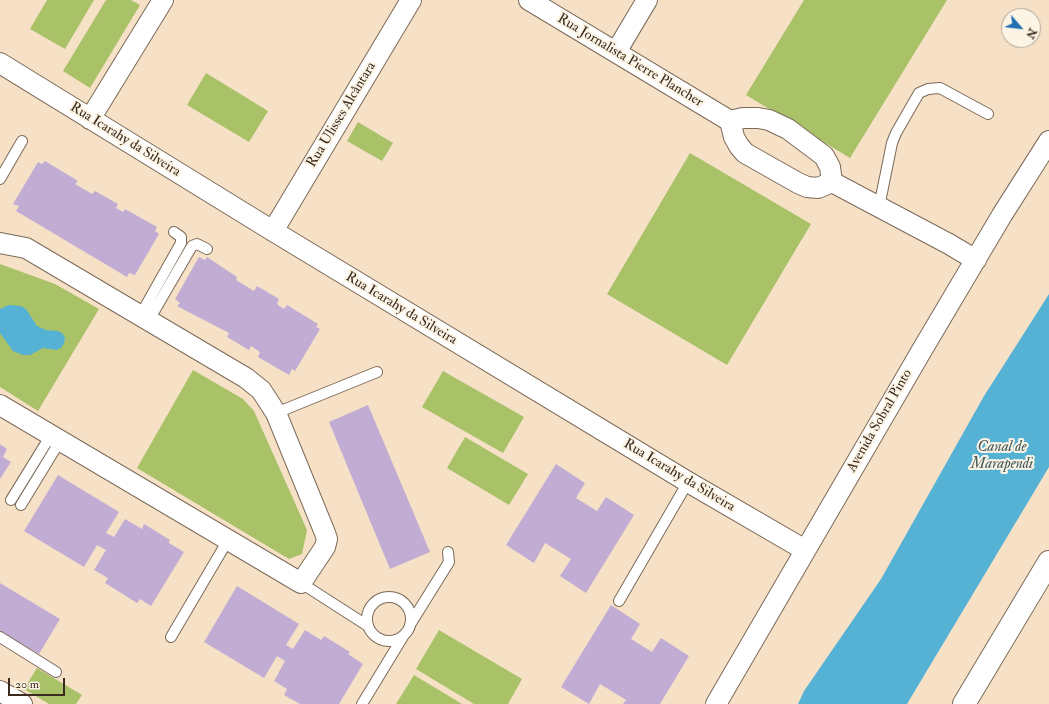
<!DOCTYPE html>
<meta charset="utf-8">
<style>
body{margin:0}
#map{position:relative;width:1049px;height:704px;overflow:hidden;background:#f6e1c7;font-family:"IM FELL Double Pica",serif}
canvas{display:block}
.north{position:absolute;left:1001px;top:8px;width:40px;height:40px;box-sizing:border-box;background:#fcf5e5;border:1px solid #afa495;border-radius:50%;rotate:118deg;font-size:11px;font-weight:700;line-height:16px;text-align:center;color:#3b2a1e}
.north::after{content:'';display:block;margin:auto;width:14px;height:18px;background:#1f6fb2;clip-path:polygon(50% 0,100% 100%,50% 72%,0 100%)}
.scale{position:absolute;left:8px;top:678px;width:57px;height:18px;box-sizing:border-box;border:2px solid #3b2a1e;border-top:0;padding-left:5px;font-size:12px;line-height:14px;white-space:nowrap;color:#3b2a1e;-webkit-text-stroke:3px #fcf5e5;paint-order:stroke}
</style>
<div id="map">
<canvas width="1049" height="704"></canvas>
<div class="north">N</div>
<div class="scale">20 m</div>
</div>
<script>
const c = document.querySelector('canvas').getContext('2d');
c.lineJoin = 'round';
function fillPath(path, color) { c.fillStyle = color; c.fill(path, 'evenodd'); }
const toPath = rows => new Path2D(rows.map(r => 'M' + r).join(''));
function stroke(path, color, width, dash) { c.strokeStyle = color; c.lineWidth = width; c.lineCap = dash ? 'butt' : 'round'; c.setLineDash(dash || []); c.stroke(path); }
function drawText(font, color, halo, rows, align = 'center') {
  c.font = font + ' "IM FELL Double Pica",serif'; c.lineWidth = 4; c.setLineDash([]); c.textBaseline = 'middle'; c.strokeStyle = halo; c.fillStyle = color; for (const [text, x, y, turn = 0] of rows) {
    c.save(); c.translate(x, y); c.rotate((+turn || 0) * Math.PI / 180); c.textAlign = isNaN(turn) ? turn : align; if (halo) c.strokeText(text, 0, 0); c.fillText(text, 0, 0); c.restore();
  }
}
const green = toPath([
 [47,0,94,0,65,49,30,29],
 [106,0,131,0,140,5,90,88,63,71],
 [804,0,947,0,850,158,746,95],
 [206,73,268,111,249,142,187,105],
 [358,122,393,143,382,161,347,141],
 [690,153,811,224,727,365,607,294],
 [0,264,55,284,99,309,38,411,0,387],
 [193,370,243,399,254,411,307,530,302,554,289,559,137,468],
 [443,371,524,417,503,453,422,407],
 [465,437,528,474,509,505,447,468],
 [439,630,522,679,508,704,474,704,416,669],
 [37,668,82,695,76,704,49,704,24,689],
 [414,675,462,704,396,704]
]);
const water = toPath([
 [1049,294,1049,467,907,704,798,704,804,691,881,579,984,396],
 [9,305,21,306,26,309,37,326,46,330,58,331,63,334,65,338,64,343,62,347,57,350,43,348,30,355,23,355,13,351,0,333,0,309]
]);
const building = toPath([
 [45,161,78,181,75,184,92,194,95,191,118,204,116,208,123,212,125,209,157,227,155,231,159,234,135,275,129,273,127,277,16,211,19,206,13,204,38,162,42,164],
 [199,257,205,260,207,257,237,277,236,280,254,291,257,286,279,299,277,304,284,309,287,305,318,324,316,327,320,329,295,371,292,369,289,375,258,357,260,352,251,346,249,350,227,337,229,333,177,306,180,303,175,299],
 [368,405,430,552,390,569,329,422],
 [0,444,7,449,3,457,11,462,0,479],
 [556,464,585,483,576,498,597,511,606,497,634,515,586,593,560,576,571,559,545,543,534,563,506,545],
 [58,475,119,512,106,533,114,537,125,519,142,529,144,524,170,540,169,543,184,552,151,606,140,599,137,603,105,583,108,578,94,570,106,550,97,545,84,567,24,531],
 [0,583,60,619,39,654,0,631],
 [237,586,299,624,286,645,293,649,305,630,321,640,324,636,350,652,348,654,363,664,339,704,300,704,284,695,287,689,274,681,285,661,277,656,264,678,204,642],
 [611,605,640,624,631,639,652,652,661,638,689,656,660,704,623,704,626,700,600,684,589,704,561,687]
]);
const service = toPath([
 [0,179,22,141],
 [879,207,892,143,896,133,919,93,928,89,940,88,988,114],
 [140,316,181,243,181,237,174,232],
 [149,320,192,246,197,244,207,249],
 [276,413,377,372],
 [11,500,51,435],
 [21,505,60,441],
 [301,583,368,626],
 '367 619a22 22 0 1 1 44 0a22 22 0 1 1-44 0Z',
 [619,601,688,482],
 [411,623,449,562,448,552],
 [0,637,56,672],
 [171,637,228,540],
 [362,704,404,635]
]);
const minor = toPath([
 [529,0,730,121],
 [616,52,647,0],
 [0,63,273,231,688,482,805,550],
 [90,119,163,0],
 [832,182,830,167,824,156,788,129,769,120,758,118,743,118,730,121,734,137,739,146,745,153,798,183,807,187,818,188,832,182,949,244,976,260],
 [273,231,411,0],
 [0,243,26,248,246,378,261,390,276,413,325,533,327,539,325,547,301,583,0,405],
 [0,691,22,704],
 [716,704,922,350,1002,215,1049,141]
]);
const tertiary = toPath([
 [964,704,1049,562]
]);
const streetNames = [
 ["Rua Jornalista Pierre Plancher",630,61,31],
 ["Rua Ulisses Alcântara",342,115,-59],
 ["Rua Icarahy da Silveira",125,140,32],
 ["Rua Icarahy da Silveira",401,309,31],
 ["Avenida Sobral Pinto",880,421,-60],
 ["Rua Icarahy da Silveira",679,476,31]
];
const waterNames = [
 ["Canal de",1002,448],
 ["Marapendi",1002,465]
];
fillPath(green, '#a9c167');
fillPath(water, '#56b2d4');
fillPath(building, '#c1acd4');
stroke(service, '#7c6a59', 12);
stroke(minor, '#7c6a59', 22);
stroke(tertiary, '#7c6a59', 24);
stroke(service, '#fff', 10);
stroke(minor, '#fff', 20);
stroke(tertiary, '#fff', 22);
drawText('14px', '#3b2a1e', '#fcf5e5', streetNames);
drawText('italic 15px', '#445a5e', '#fcf5e5', waterNames);
</script>
